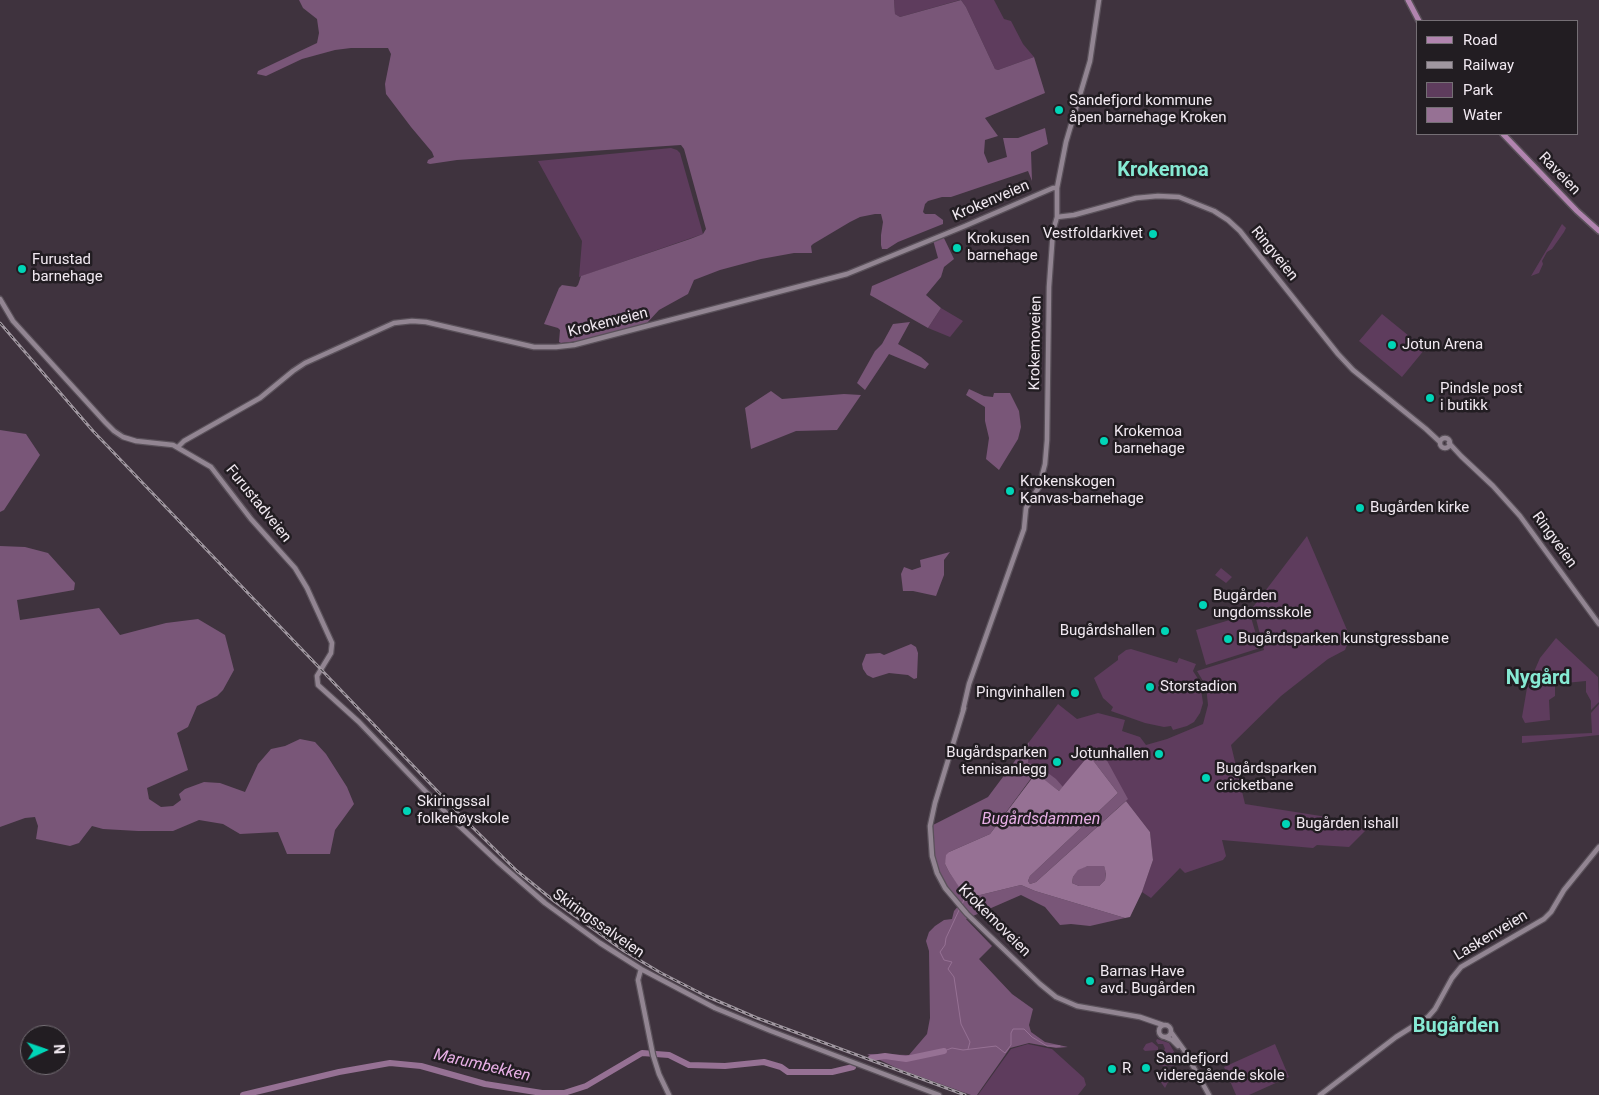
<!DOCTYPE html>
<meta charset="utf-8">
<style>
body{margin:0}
#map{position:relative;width:1599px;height:1095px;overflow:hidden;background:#3f333e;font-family:Roboto,sans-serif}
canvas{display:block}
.legend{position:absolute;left:1416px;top:20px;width:162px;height:115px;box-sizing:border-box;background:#221d22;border:1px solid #756f75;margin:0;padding:6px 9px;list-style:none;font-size:15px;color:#f1e9f1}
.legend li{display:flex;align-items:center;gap:10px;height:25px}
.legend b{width:25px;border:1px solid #756f75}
.north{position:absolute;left:20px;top:1025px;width:50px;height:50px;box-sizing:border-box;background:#221d22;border:1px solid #756f75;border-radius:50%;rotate:87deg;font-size:14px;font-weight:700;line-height:20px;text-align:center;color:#f1e9f1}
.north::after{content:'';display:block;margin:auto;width:18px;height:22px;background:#00d5b7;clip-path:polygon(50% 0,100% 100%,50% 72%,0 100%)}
</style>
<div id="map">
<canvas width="1599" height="1095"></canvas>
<ul class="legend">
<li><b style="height:6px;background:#b184af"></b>Road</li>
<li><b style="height:6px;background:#a097a0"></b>Railway</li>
<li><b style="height:14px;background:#5e3c5d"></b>Park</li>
<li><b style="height:14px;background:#967194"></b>Water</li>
</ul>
<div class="north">N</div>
</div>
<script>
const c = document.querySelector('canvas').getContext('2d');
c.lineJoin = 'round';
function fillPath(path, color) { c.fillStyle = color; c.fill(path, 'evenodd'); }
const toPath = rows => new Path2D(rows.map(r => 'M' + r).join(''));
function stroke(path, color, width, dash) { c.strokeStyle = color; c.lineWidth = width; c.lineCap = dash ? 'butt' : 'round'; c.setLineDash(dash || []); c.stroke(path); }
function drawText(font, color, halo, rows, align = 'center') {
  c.font = font + ' Roboto,sans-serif'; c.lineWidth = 5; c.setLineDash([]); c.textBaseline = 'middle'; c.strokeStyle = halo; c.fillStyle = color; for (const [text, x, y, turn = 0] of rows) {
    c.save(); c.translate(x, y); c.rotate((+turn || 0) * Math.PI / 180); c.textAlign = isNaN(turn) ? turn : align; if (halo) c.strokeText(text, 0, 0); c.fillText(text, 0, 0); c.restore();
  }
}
const green = toPath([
 [894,0,960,0,900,17,895,14],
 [961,0,994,0,1004,19,1011,21,1023,44,1034,57,998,70,995,69,966,7],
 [671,148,677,150,680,153,703,234,579,277,582,241,538,161],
 [1562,224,1566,228,1564,232,1552,249,1547,252,1542,261,1543,264,1539,273,1531,276],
 [941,308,963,321,950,337,928,328],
 [1382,314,1425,349,1402,377,1359,341],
 [1307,536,1350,637,1345,650,1328,659,1281,696,1231,745,1245,804,1327,817,1330,823,1348,827,1367,829,1349,847,1317,845,1313,848,1222,840,1226,856,1223,860,1185,873,1180,868,1151,898,1142,892,1153,860,1150,832,1126,801,1089,755,1063,787,1027,763,1029,742,1058,704,1077,719,1098,713,1125,720,1122,731,1140,737,1146,745,1167,739,1203,724,1208,705,1206,686,1197,671,1264,650,1253,607],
 [1221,568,1232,577,1226,583,1215,575],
 [1250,614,1260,648,1206,665,1196,630],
 [1556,638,1598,677,1599,702,1591,710,1591,701,1586,692,1586,681,1555,684,1555,696,1549,700,1550,720,1525,723,1522,717,1527,688,1540,658],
 [1131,649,1177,663,1179,658,1196,664,1193,671,1200,682,1203,703,1200,713,1194,722,1187,726,1173,730,1171,726,1164,727,1145,723,1111,711,1113,707,1103,698,1094,678,1118,660,1118,656,1126,650],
 [1599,704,1599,735,1522,743,1522,736,1592,733,1591,713],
 [1157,1039,1169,1043,1180,1062,1163,1051,1165,1049,1163,1044,1158,1044,1156,1041],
 [1152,1042,1158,1047,1158,1050,1145,1051,1143,1049,1146,1044],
 [1028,1044,1052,1049,1084,1078,1086,1085,1078,1095,978,1095,1011,1049],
 [1275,1044,1289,1077,1249,1095,1236,1095,1224,1067],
 [1163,1054,1175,1066,1159,1066,1159,1062,1161,1061,1161,1058,1163,1057],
 [1175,1075,1176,1082,1168,1082,1165,1088,1160,1081,1160,1076]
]);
const forest = toPath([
 [299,0,894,0,895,14,900,17,961,0,966,7,995,69,998,70,1034,57,1045,93,985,118,998,136,985,140,984,153,988,163,1007,157,1003,138,1018,138,1045,128,1048,144,1031,152,1032,181,1028,171,951,197,942,197,928,201,925,204,923,212,925,214,935,214,943,220,943,224,898,242,887,249,882,249,881,245,881,235,883,222,881,214,875,214,860,217,850,222,813,244,811,246,812,253,794,253,761,259,720,270,694,280,688,294,659,310,647,323,579,341,561,343,559,342,560,330,558,328,544,324,559,288,562,285,576,287,578,285,581,276,690,239,703,234,706,229,684,149,681,145,457,160,430,164,427,163,428,160,434,157,432,152,411,127,386,94,385,84,391,54,388,48,351,48,335,50,302,59,266,76,257,74,258,71,317,43,319,33,317,19,303,8],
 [943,236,954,259,944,267,941,277,926,295,941,308,928,328,870,295,872,286,938,258,933,240],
 [910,322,898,344,921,357,929,364,925,369,889,354,865,390,857,383,875,351,882,344,893,324],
 [969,389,984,396,993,397,994,393,1010,393,1019,411,1021,427,1018,439,999,470,986,459,989,438,985,421,985,407,966,395],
 [771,391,782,399,844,394,861,395,837,430,796,431,751,449,745,408],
 [0,430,26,434,40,455,4,510,0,512],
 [0,546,25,547,48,553,75,583,74,590,17,600,20,620,99,608,120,635,166,623,198,619,225,635,234,670,223,690,217,696,197,706,188,727,177,733,188,770,147,788,149,799,161,807,173,806,181,800,179,794,185,789,204,782,220,783,245,792,258,764,271,749,285,746,300,739,315,742,326,754,347,787,354,804,335,830,330,854,287,854,278,832,240,834,223,824,199,820,173,831,138,831,103,829,92,826,79,843,70,846,36,839,38,826,35,817,25,818,0,827],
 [950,552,944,560,944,575,936,596,913,591,903,591,901,574,904,567,912,570,921,567,920,560],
 [911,644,916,647,918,653,917,678,914,679,908,675,889,673,873,678,867,675,863,669,862,664,866,654,880,653,884,655],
 [1029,742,1028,763,1040,767,1056,779,1063,787,1059,791,1035,773,990,834,949,852,945,864,949,872,966,896,976,896,1021,885,1035,891,1125,918,1090,926,1071,924,1060,925,1045,907,1021,895,966,919,992,946,979,959,1012,994,1033,1009,1029,1025,1031,1032,1045,1042,1068,1047,1056,1048,1029,1043,1010,1048,977,1095,971,1095,899,1069,867,1054,909,1055,927,1034,930,1018,929,951,926,941,929,932,935,926,944,920,952,919,954,911,960,904,948,889,937,867,934,854,933,825,988,797],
 [1089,755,1105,757,1128,799,1036,882,1030,884,1028,881,1030,876,1118,793],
 [1088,866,1104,866,1106,872,1105,880,1099,886,1079,886,1072,883,1073,877,1078,869]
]);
const water = toPath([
 [1089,755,1118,793,1030,876,1028,881,1030,884,1036,882,1126,801,1150,832,1153,860,1142,892,1130,917,1125,918,1035,891,1021,885,976,896,965,896,949,872,945,864,946,855,949,852,990,834,1036,773,1059,791],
 [1088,866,1104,866,1106,873,1105,880,1099,886,1079,886,1072,883,1073,877,1078,870]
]);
const stream = toPath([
 [962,905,965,896],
 [960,908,946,938,945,945,940,952,944,960,952,962,948,969,954,977,961,1024,970,1042,968,1049],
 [944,1051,952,1048,963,1050,996,1046,1005,1053,1011,1045,1011,1033,1013,1029,1024,1029,1032,1037,1047,1046,1060,1046]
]);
const river = toPath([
 [871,1058,885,1056,906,1059,944,1051],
 [243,1095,339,1072,390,1063,421,1066,485,1084,542,1093,564,1093,586,1086,642,1053,669,1055,689,1065,725,1066,764,1062,781,1067,788,1072,832,1072,853,1067]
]);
const secondary = toPath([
 [1057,217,1074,215,1136,198,1158,196,1179,197,1214,211,1228,220,1240,231,1338,354,1353,370,1426,429,1440,442],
 [0,299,13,321,105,422,114,431,123,437,136,441,173,445,211,467,251,519,295,568,307,588,332,643,331,653,317,676,318,685,359,722,451,818,498,862,545,903,600,943,641,969,715,1008,771,1031,939,1095],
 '1440 443a5 5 0 1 1 10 0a5 5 0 1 1-10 0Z',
 [1449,443,1461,456,1493,486,1520,516,1599,624],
 [178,447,184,441,260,398,293,371,305,363,394,323,412,321,426,322,534,347,556,347,574,345,847,274,965,226,1053,188,1057,188],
 [964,708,935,803,930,826,932,856,937,873,945,888,967,914,1040,984,1056,997,1077,1006,1140,1017,1163,1025],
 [963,710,969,684,1024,529,1026,508,1039,487,1045,464,1047,440,1049,287,1053,231,1057,217,1057,188,1066,142,1090,61,1099,0],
 [641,969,638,980,653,1055,659,1074,669,1095],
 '1159 1031a6 6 0 1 1 12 0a6 6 0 1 1-12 0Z',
 [1171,1032,1184,1050,1209,1095],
 [1165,1037,1172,1040,1178,1046],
 [1320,1095,1396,1037,1428,1017,1435,1009,1452,978,1461,967,1544,919,1551,912,1564,890,1599,847]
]);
const primary = toPath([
 [1408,0,1419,21],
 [1503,134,1577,211,1599,231]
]);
const rail = toPath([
 [0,323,93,431,465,820,517,871,554,901,624,951,661,973,706,996,757,1018,965,1095]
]);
const markers = [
 [1059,110,5,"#00d5b7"],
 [1153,234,5,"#00d5b7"],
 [957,248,5,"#00d5b7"],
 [22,269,5,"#00d5b7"],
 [1392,345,5,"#00d5b7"],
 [1430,398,5,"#00d5b7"],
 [1104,441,5,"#00d5b7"],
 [1010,491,5,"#00d5b7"],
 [1360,508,5,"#00d5b7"],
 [1203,605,5,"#00d5b7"],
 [1165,631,5,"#00d5b7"],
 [1228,639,5,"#00d5b7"],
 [1150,687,5,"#00d5b7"],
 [1075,693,5,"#00d5b7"],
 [1159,754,5,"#00d5b7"],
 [1057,762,5,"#00d5b7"],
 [1206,778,5,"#00d5b7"],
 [407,811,5,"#00d5b7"],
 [1286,824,5,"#00d5b7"],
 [1090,981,5,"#00d5b7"],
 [1146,1068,5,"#00d5b7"],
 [1112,1069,5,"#00d5b7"]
];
const poiNames = [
 ["Sandefjord kommune",1069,101],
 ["åpen barnehage Kroken",1069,118],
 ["Vestfoldarkivet",1143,234,"right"],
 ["Krokusen",967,239],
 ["barnehage",967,256],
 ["Furustad",32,260],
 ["barnehage",32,277],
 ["Jotun Arena",1402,345],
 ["Pindsle post",1440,389],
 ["i butikk",1440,406],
 ["Krokemoa",1114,432],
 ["barnehage",1114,449],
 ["Krokenskogen",1020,482],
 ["Kanvas-barnehage",1020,499],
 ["Bugården kirke",1370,508],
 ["Bugården",1213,596],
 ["ungdomsskole",1213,613],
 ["Bugårdshallen",1155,631,"right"],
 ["Bugårdsparken kunstgressbane",1238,639],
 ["Storstadion",1160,687],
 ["Pingvinhallen",1065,693,"right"],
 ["Bugårdsparken",1047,753,"right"],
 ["tennisanlegg",1047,770,"right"],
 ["Jotunhallen",1149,754,"right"],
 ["Bugårdsparken",1216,769],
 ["cricketbane",1216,786],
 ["Skiringssal",417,802],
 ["folkehøyskole",417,819],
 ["Bugården ishall",1296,824],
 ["Barnas Have",1100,972],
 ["avd. Bugården",1100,989],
 ["Sandefjord",1156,1059],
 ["videregående skole",1156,1076],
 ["R",1122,1069]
];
const streetNames = [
 ["Raveien",1559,174,46],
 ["Krokenveien",991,201,-23],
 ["Ringveien",1274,254,51],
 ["Krokenveien",608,323,-14],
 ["Krokemoveien",1036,343,-89],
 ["Furustadveien",258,504,51],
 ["Ringveien",1554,540,54],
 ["Krokemoveien",994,921,45],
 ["Skiringssalveien",598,924,35],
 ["Laskenveien",1491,936,-31]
];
const waterNames = [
 ["Bugårdsdammen",1041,820],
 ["Marumbekken",482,1066,13]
];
const districtNames = [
 ["Krokemoa",1163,171],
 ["Nygård",1538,679],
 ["Bugården",1456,1027]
];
fillPath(green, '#5e3c5d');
fillPath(forest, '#795678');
fillPath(water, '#967194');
stroke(stream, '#967194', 1);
stroke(river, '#967194', 6);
stroke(secondary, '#5a515a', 7);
stroke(primary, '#5a515a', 8);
stroke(secondary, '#928592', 4.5);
stroke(primary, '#b184af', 5);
stroke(rail, '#a097a0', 3);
stroke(rail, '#221d22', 1, [4]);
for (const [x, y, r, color] of markers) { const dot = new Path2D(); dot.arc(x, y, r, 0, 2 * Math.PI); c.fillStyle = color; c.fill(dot); stroke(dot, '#221d22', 2); }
drawText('15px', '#f1e9f1', '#221d22', poiNames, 'left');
drawText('15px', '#f1e9f1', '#221d22', streetNames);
drawText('italic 16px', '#e8afe6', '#221d22', waterNames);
drawText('bold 20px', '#86ead4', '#221d22', districtNames);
</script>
